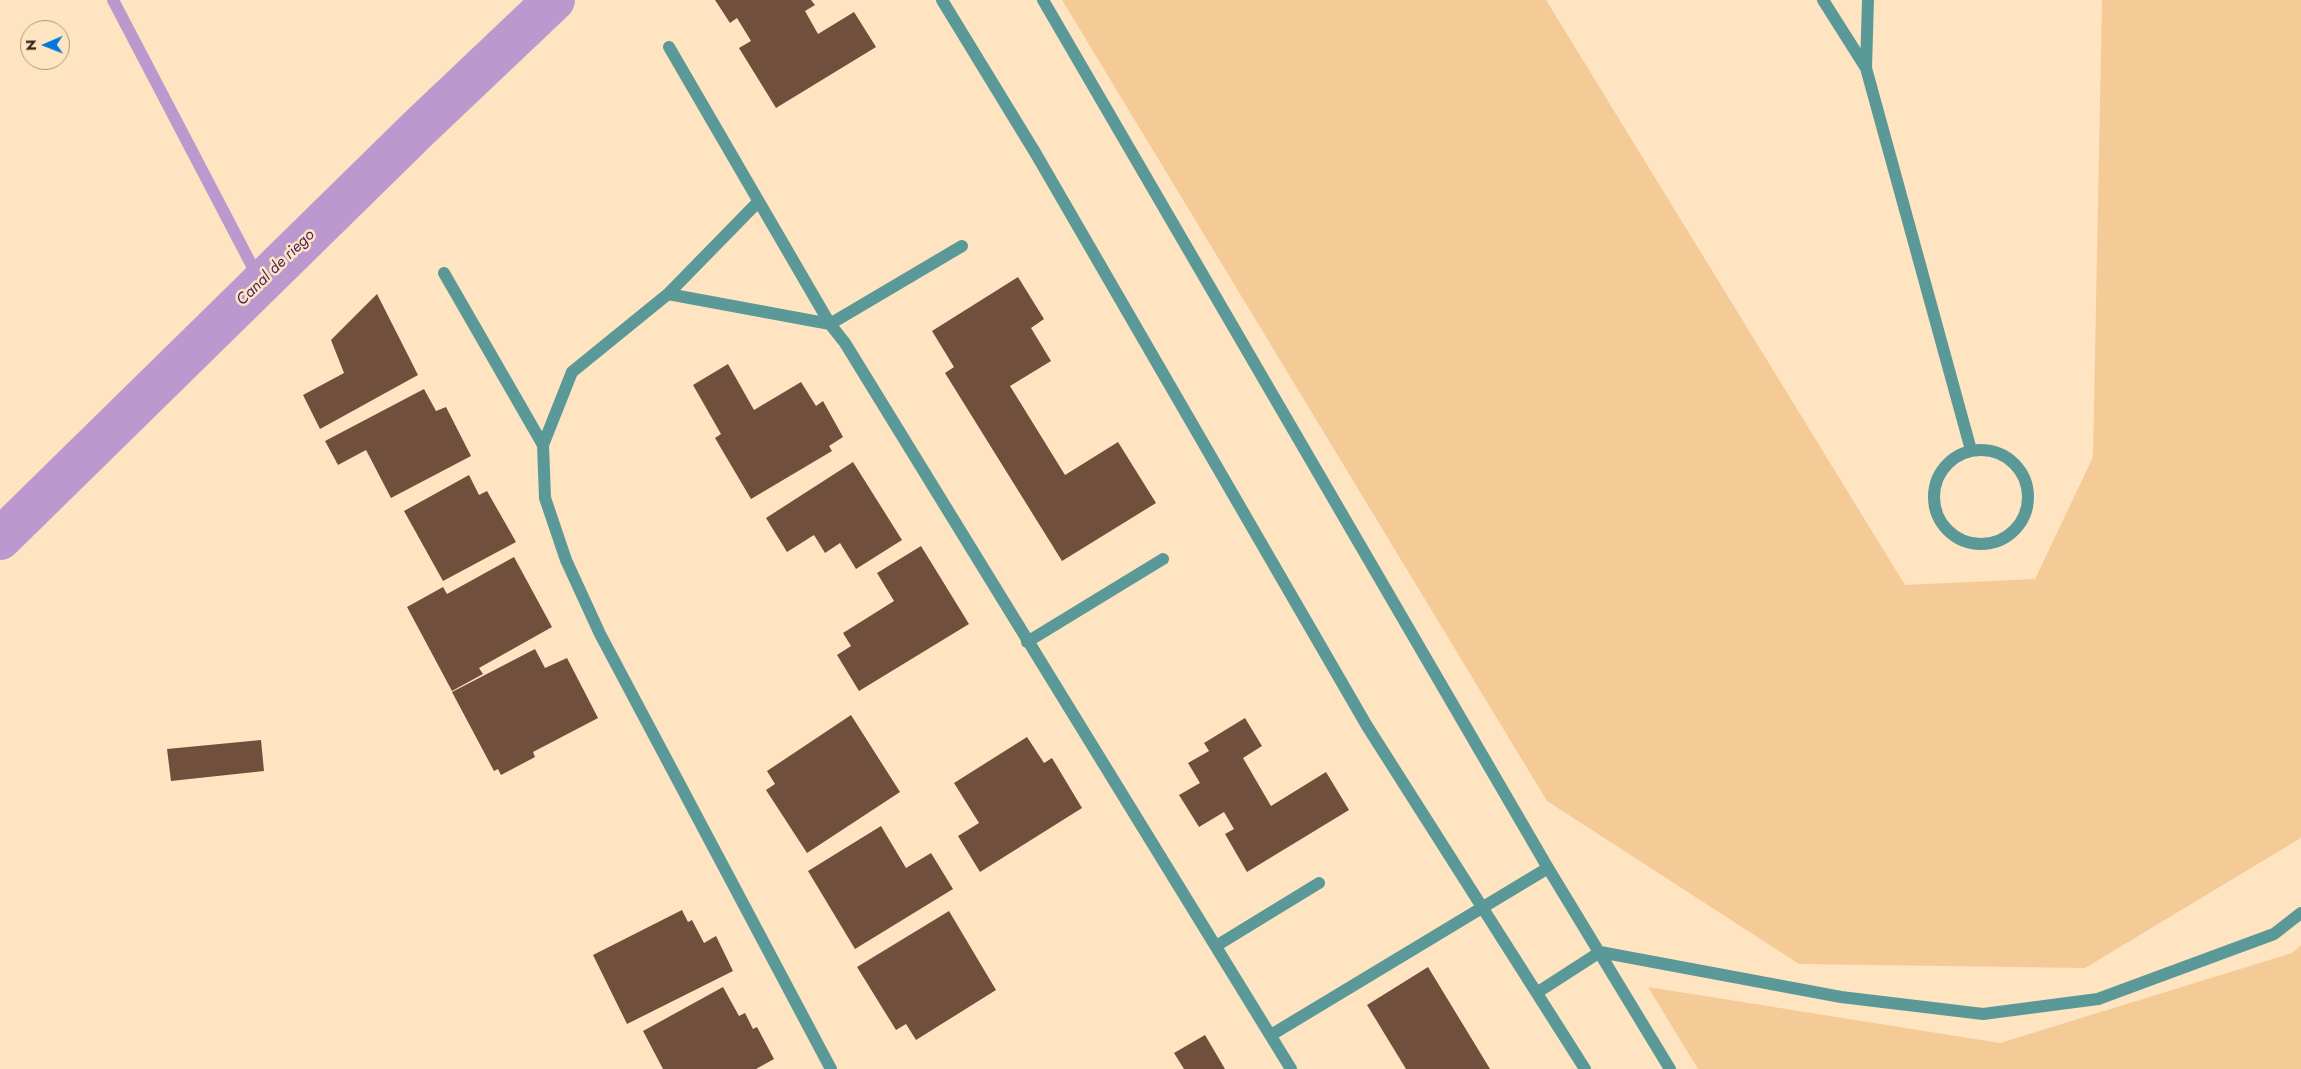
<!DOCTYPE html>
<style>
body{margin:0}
#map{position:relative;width:2301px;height:1069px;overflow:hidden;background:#ffe4c2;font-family:Jost,sans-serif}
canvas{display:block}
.north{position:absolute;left:20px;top:20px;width:50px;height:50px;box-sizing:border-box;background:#ffe4c2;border:1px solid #ab977d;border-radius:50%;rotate:269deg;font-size:14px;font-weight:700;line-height:20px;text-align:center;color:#2d2316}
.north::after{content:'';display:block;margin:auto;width:18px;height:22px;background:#0178df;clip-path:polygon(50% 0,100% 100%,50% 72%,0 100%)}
</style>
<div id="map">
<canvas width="2301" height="1069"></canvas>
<div class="north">N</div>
</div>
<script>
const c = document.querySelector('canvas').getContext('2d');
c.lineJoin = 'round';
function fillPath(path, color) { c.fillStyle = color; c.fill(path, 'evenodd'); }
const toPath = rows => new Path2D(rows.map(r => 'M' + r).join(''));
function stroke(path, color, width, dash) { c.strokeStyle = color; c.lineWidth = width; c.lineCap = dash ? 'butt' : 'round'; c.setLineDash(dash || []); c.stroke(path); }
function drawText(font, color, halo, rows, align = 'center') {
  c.font = font + ' Jost,sans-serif'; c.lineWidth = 5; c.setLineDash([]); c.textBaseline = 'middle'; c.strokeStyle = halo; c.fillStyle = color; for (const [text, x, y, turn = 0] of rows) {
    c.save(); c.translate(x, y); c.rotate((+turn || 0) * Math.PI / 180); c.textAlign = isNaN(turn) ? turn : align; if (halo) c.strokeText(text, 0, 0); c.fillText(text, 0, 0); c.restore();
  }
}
const green = toPath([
 [1062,0,1546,0,1905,585,2035,579,2093,457,2102,0,2301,0,2301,838,2085,968,1799,964,1547,801],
 [2301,945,2301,1069,1698,1069,1648,987,2000,1043,2292,953]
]);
const stream = toPath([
 [113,0,261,283]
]);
const canal = toPath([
 [0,539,418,129,554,0]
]);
const building = toPath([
 [715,0,811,0,815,5,805,11,818,34,854,12,876,47,776,108,739,48,751,41,737,18,730,23],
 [1018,277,1044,319,1031,328,1051,361,1010,386,1065,475,1118,442,1156,503,1062,561,945,373,954,367,932,331],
 [377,294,418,375,320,429,303,395,344,373,331,340],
 [728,364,754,410,801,382,816,406,823,401,843,437,829,446,832,451,751,499,715,438,721,434,693,385],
 [424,389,436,411,446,407,471,456,391,498,366,450,338,465,325,441],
 [853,462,902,540,856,569,840,543,825,553,814,535,787,552,766,518],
 [469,475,479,495,487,491,516,542,443,581,404,511],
 [921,546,969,624,859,691,837,655,851,646,843,633,894,601,877,573],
 [514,557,552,627,479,668,483,674,452,691,407,607,443,587,447,594],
 [535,649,545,668,567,658,598,718,533,752,535,757,501,775,498,769,494,771,452,692],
 [851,715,900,792,807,853,766,790,775,784,767,771],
 [1245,718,1262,746,1243,758,1271,806,1326,772,1349,810,1247,872,1225,834,1234,829,1224,812,1199,827,1179,795,1200,783,1188,763,1209,751,1204,743],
 [1027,737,1044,763,1052,758,1082,808,980,872,958,836,979,823,954,783],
 [261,740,264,771,171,781,167,749],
 [881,826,906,868,931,853,953,889,855,949,808,871],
 [682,910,688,922,692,920,704,943,716,936,733,971,627,1024,593,955],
 [949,911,996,990,916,1040,906,1024,896,1030,857,967],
 [1428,967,1490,1069,1406,1069,1367,1005],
 [723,987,739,1016,745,1013,753,1029,757,1027,774,1059,756,1069,663,1069,643,1031],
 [1205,1035,1225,1069,1184,1069,1174,1053]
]);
const minor = toPath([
 [942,0,1036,154,1367,726,1585,1069],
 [1043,0,1548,868,1670,1069],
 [1823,0,1866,68,1971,450],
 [669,47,830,324,962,246],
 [1866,68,1868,0],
 [444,273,543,445,545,498,566,560,600,634,831,1069],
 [668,294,830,324,845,343,1291,1069],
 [543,445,572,372,668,294,758,202],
 '1934 497a47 47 0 1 1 94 0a47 47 0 1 1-94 0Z',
 [1027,642,1163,559],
 [1216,946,1319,883],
 [1538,992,1600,952,1841,997,1983,1014,2098,999,2274,934,2301,913],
 [1271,1035,1548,868]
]);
const waterNames = [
 ["Canal de riego",276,268,-44]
];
fillPath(green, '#f4cb96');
stroke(stream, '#bb98ce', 12);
stroke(canal, '#bb98ce', 42);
fillPath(building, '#70503c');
stroke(minor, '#5a9998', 12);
drawText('italic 16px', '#4b1f5f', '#ffe4c2', waterNames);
</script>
